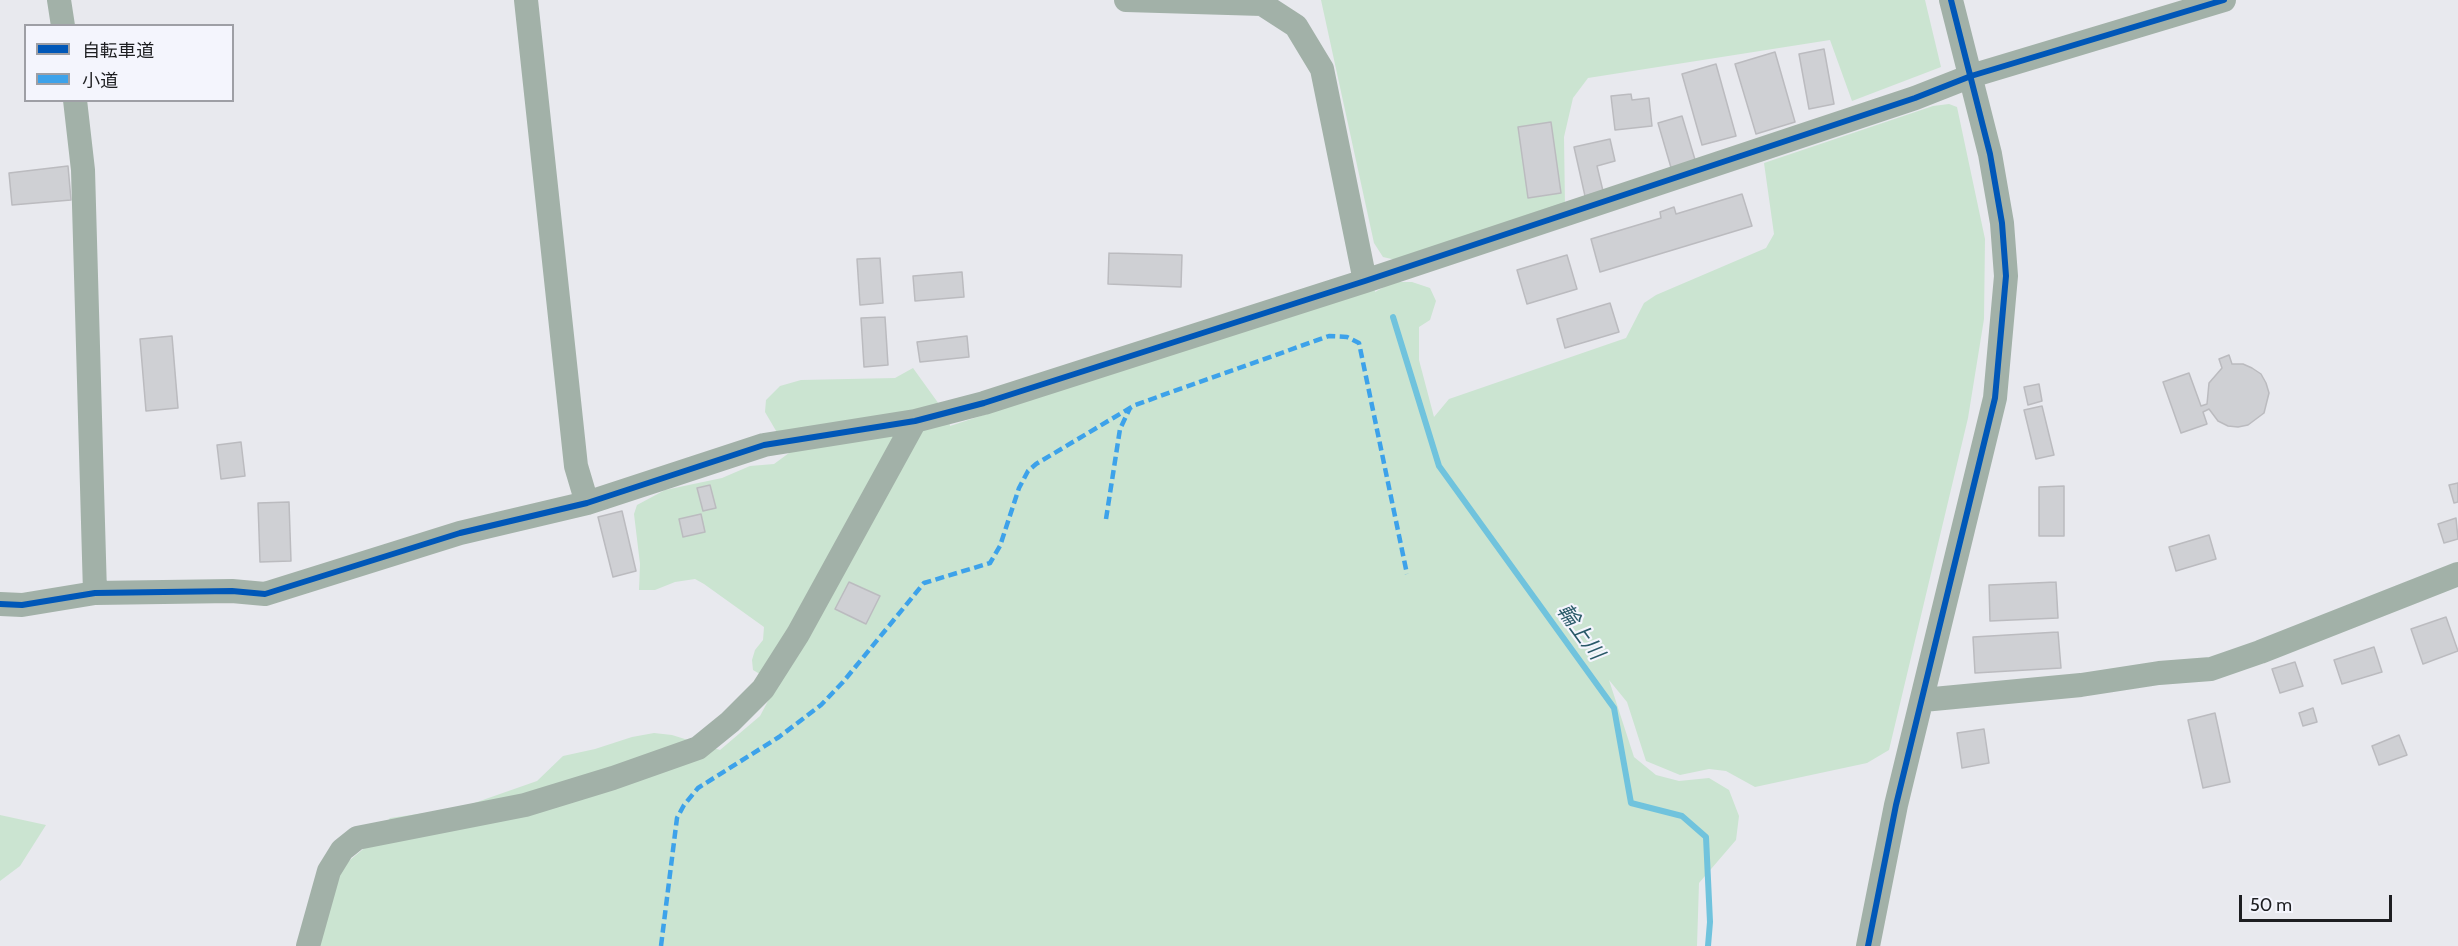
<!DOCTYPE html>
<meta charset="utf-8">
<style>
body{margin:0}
#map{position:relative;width:2458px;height:946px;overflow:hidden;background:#e8e9ee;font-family:Cabin,"Noto Sans JP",sans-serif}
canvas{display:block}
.legend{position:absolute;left:24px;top:24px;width:210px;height:78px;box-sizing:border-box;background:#f4f5fd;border:2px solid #9e9fa5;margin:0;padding:8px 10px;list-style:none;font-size:18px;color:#1d1e21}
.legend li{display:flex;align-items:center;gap:12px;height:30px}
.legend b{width:30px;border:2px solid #9e9fa5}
.scale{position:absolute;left:2239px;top:895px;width:153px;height:27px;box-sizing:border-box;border:3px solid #1d1e21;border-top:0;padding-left:8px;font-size:18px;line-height:21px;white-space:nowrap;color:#1d1e21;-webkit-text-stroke:4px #f4f5fd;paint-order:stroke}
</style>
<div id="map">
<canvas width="2458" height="946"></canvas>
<ul class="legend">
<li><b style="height:8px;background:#0057b8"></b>自転車道</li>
<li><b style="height:8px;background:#3da2ea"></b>小道</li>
</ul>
<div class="scale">50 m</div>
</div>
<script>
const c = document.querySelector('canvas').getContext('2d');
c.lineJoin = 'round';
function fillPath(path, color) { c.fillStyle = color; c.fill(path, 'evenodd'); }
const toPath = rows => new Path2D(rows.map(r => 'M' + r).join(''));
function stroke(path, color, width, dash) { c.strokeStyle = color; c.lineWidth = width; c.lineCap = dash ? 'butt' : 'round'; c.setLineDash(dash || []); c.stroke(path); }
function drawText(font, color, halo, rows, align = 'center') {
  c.font = font + ' Cabin,"Noto Sans JP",sans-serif'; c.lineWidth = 4.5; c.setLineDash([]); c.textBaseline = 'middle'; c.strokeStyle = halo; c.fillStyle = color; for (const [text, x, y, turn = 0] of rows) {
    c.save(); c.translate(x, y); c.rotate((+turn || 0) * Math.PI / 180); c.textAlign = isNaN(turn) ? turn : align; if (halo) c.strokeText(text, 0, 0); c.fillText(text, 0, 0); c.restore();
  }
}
const green = toPath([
 [1321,0,1925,0,1941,67,1852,101,1830,40,1588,78,1573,98,1564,137,1565,206,1396,260,1383,257,1374,243],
 [1949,104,1957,107,1985,239,1984,319,1968,418,1889,750,1867,763,1755,787,1726,771,1709,769,1680,775,1646,761,1627,702,1609,680,1634,757,1656,775,1679,781,1709,778,1729,790,1739,816,1736,840,1699,883,1697,946,317,946,338,870,368,845,390,818,460,808,537,781,563,756,595,749,632,737,654,733,672,735,720,750,760,716,777,684,753,670,752,660,755,650,763,640,764,627,704,584,695,579,675,582,655,590,639,590,640,564,634,514,637,505,665,490,722,478,750,466,774,464,789,453,765,412,766,400,780,386,801,380,895,378,913,368,949,418,950,426,1374,287,1375,292,1393,282,1412,282,1430,288,1436,301,1430,320,1419,327,1419,360,1434,417,1449,399,1626,338,1644,303,1656,295,1766,248,1774,234,1764,163,1933,106],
 [0,815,46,825,20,866,0,881]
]);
const stream = toPath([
 [1393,317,1439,466,1614,708,1631,803,1682,816,1706,837,1710,922,1708,946]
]);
const building = toPath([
 [1824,49,1834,104,1809,109,1799,54,1824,49],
 [1775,52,1795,122,1756,134,1735,64,1775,52],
 [1716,64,1736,136,1702,145,1682,74,1716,64],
 [1631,94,1632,100,1649,98,1652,126,1615,130,1611,96,1631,94],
 [1682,116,1696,163,1672,171,1658,123,1682,116],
 [1551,122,1561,193,1528,198,1518,127,1551,122],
 [1610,139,1615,161,1597,166,1603,191,1585,196,1574,147,1610,139],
 [68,166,71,200,12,205,9,173,68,166],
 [1742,194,1752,226,1600,272,1591,239,1661,218,1660,212,1674,207,1676,214,1742,194],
 [1109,253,1182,255,1181,287,1108,284,1109,253],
 [1567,255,1577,289,1527,304,1517,270,1567,255],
 [880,258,883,303,860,305,857,259,880,258],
 [962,272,964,297,915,301,913,276,962,272],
 [1610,303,1619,332,1565,348,1557,319,1610,303],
 [885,317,888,365,864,367,861,318,885,317],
 [172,336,178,408,146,411,140,339,172,336],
 [967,336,969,357,920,362,917,342,967,336],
 [2229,355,2232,364,2243,364,2252,368,2261,374,2266,383,2269,393,2264,413,2248,425,2238,427,2228,426,2218,421,2209,409,2203,412,2207,424,2181,433,2163,382,2189,373,2201,406,2207,404,2209,383,2222,368,2219,359,2229,355],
 [2039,384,2042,401,2028,405,2024,387,2039,384],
 [2042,406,2054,455,2036,459,2024,410,2042,406],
 [241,442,245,476,221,479,217,445,241,442],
 [2458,483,2458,502,2454,503,2449,485,2458,483],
 [710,485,716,508,703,511,697,488,710,485],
 [2064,486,2064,536,2039,536,2039,487,2064,486],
 [289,502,291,561,260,562,258,503,289,502],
 [622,511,636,571,613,577,598,517,622,511],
 [701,514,705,532,683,537,679,519,701,514],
 [2456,518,2458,539,2444,543,2438,524,2456,518],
 [2209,535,2216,559,2176,571,2169,547,2209,535],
 [849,582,880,596,866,624,835,609,849,582],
 [2056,582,2058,618,1990,621,1989,585,2056,582],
 [2446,617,2458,651,2423,664,2411,629,2446,617],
 [2058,632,2061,668,1975,673,1973,637,2058,632],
 [2374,647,2382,672,2342,684,2334,660,2374,647],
 [2295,662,2303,686,2280,693,2272,669,2295,662],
 [2313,708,2317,722,2303,726,2299,713,2313,708],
 [2215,713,2230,782,2203,788,2188,720,2215,713],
 [1984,729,1989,763,1962,768,1957,733,1984,729],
 [2399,735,2407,755,2379,765,2372,746,2399,735]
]);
const minor = toPath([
 [59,0,63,26],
 [526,0,576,466,587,503],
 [1126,0,1262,4,1296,26,1322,69,1365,281],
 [75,100,83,170,95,593],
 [0,604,22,605,95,593,232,591,265,594,460,533,587,503,764,445,915,421,984,403,1365,281,1915,98,1971,76,2224,0],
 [1923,700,2081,685,2159,673,2211,669,2260,652,2458,574],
 [308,946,329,871,342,850,357,838,525,805,613,778,698,748,730,722,763,689,798,634,915,421],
 [1868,946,1896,805,1995,398,2006,276,2002,223,1990,154,1951,0]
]);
const quiet = toPath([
 [1106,519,1120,429,1130,408],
 [661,946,677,818,684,805,698,788,779,737,821,705,843,682,924,583,990,563,1000,546,1019,488,1028,471,1036,464,1135,405,1329,336,1347,337,1359,343,1407,574]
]);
const cycleway = toPath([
 [0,604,22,605,95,593,232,591,265,594,460,533,587,503,764,445,915,421,984,403,1365,281,1915,98,1971,76,2224,0],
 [1868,946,1896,805,1995,398,2006,276,2002,223,1990,154,1951,0]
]);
const waterNames = [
 ["輪上川",1580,632,54]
];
fillPath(green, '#cbe4d1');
stroke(stream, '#70c3dd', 6);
fillPath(building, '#cfd0d4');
stroke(building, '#bbbbbf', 1.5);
stroke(minor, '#a2b1a8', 24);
stroke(quiet, '#3da2ea', 4.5, [9, 4.5]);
stroke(cycleway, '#0057b8', 6);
drawText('italic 21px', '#295968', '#f4f5fd', waterNames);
</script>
